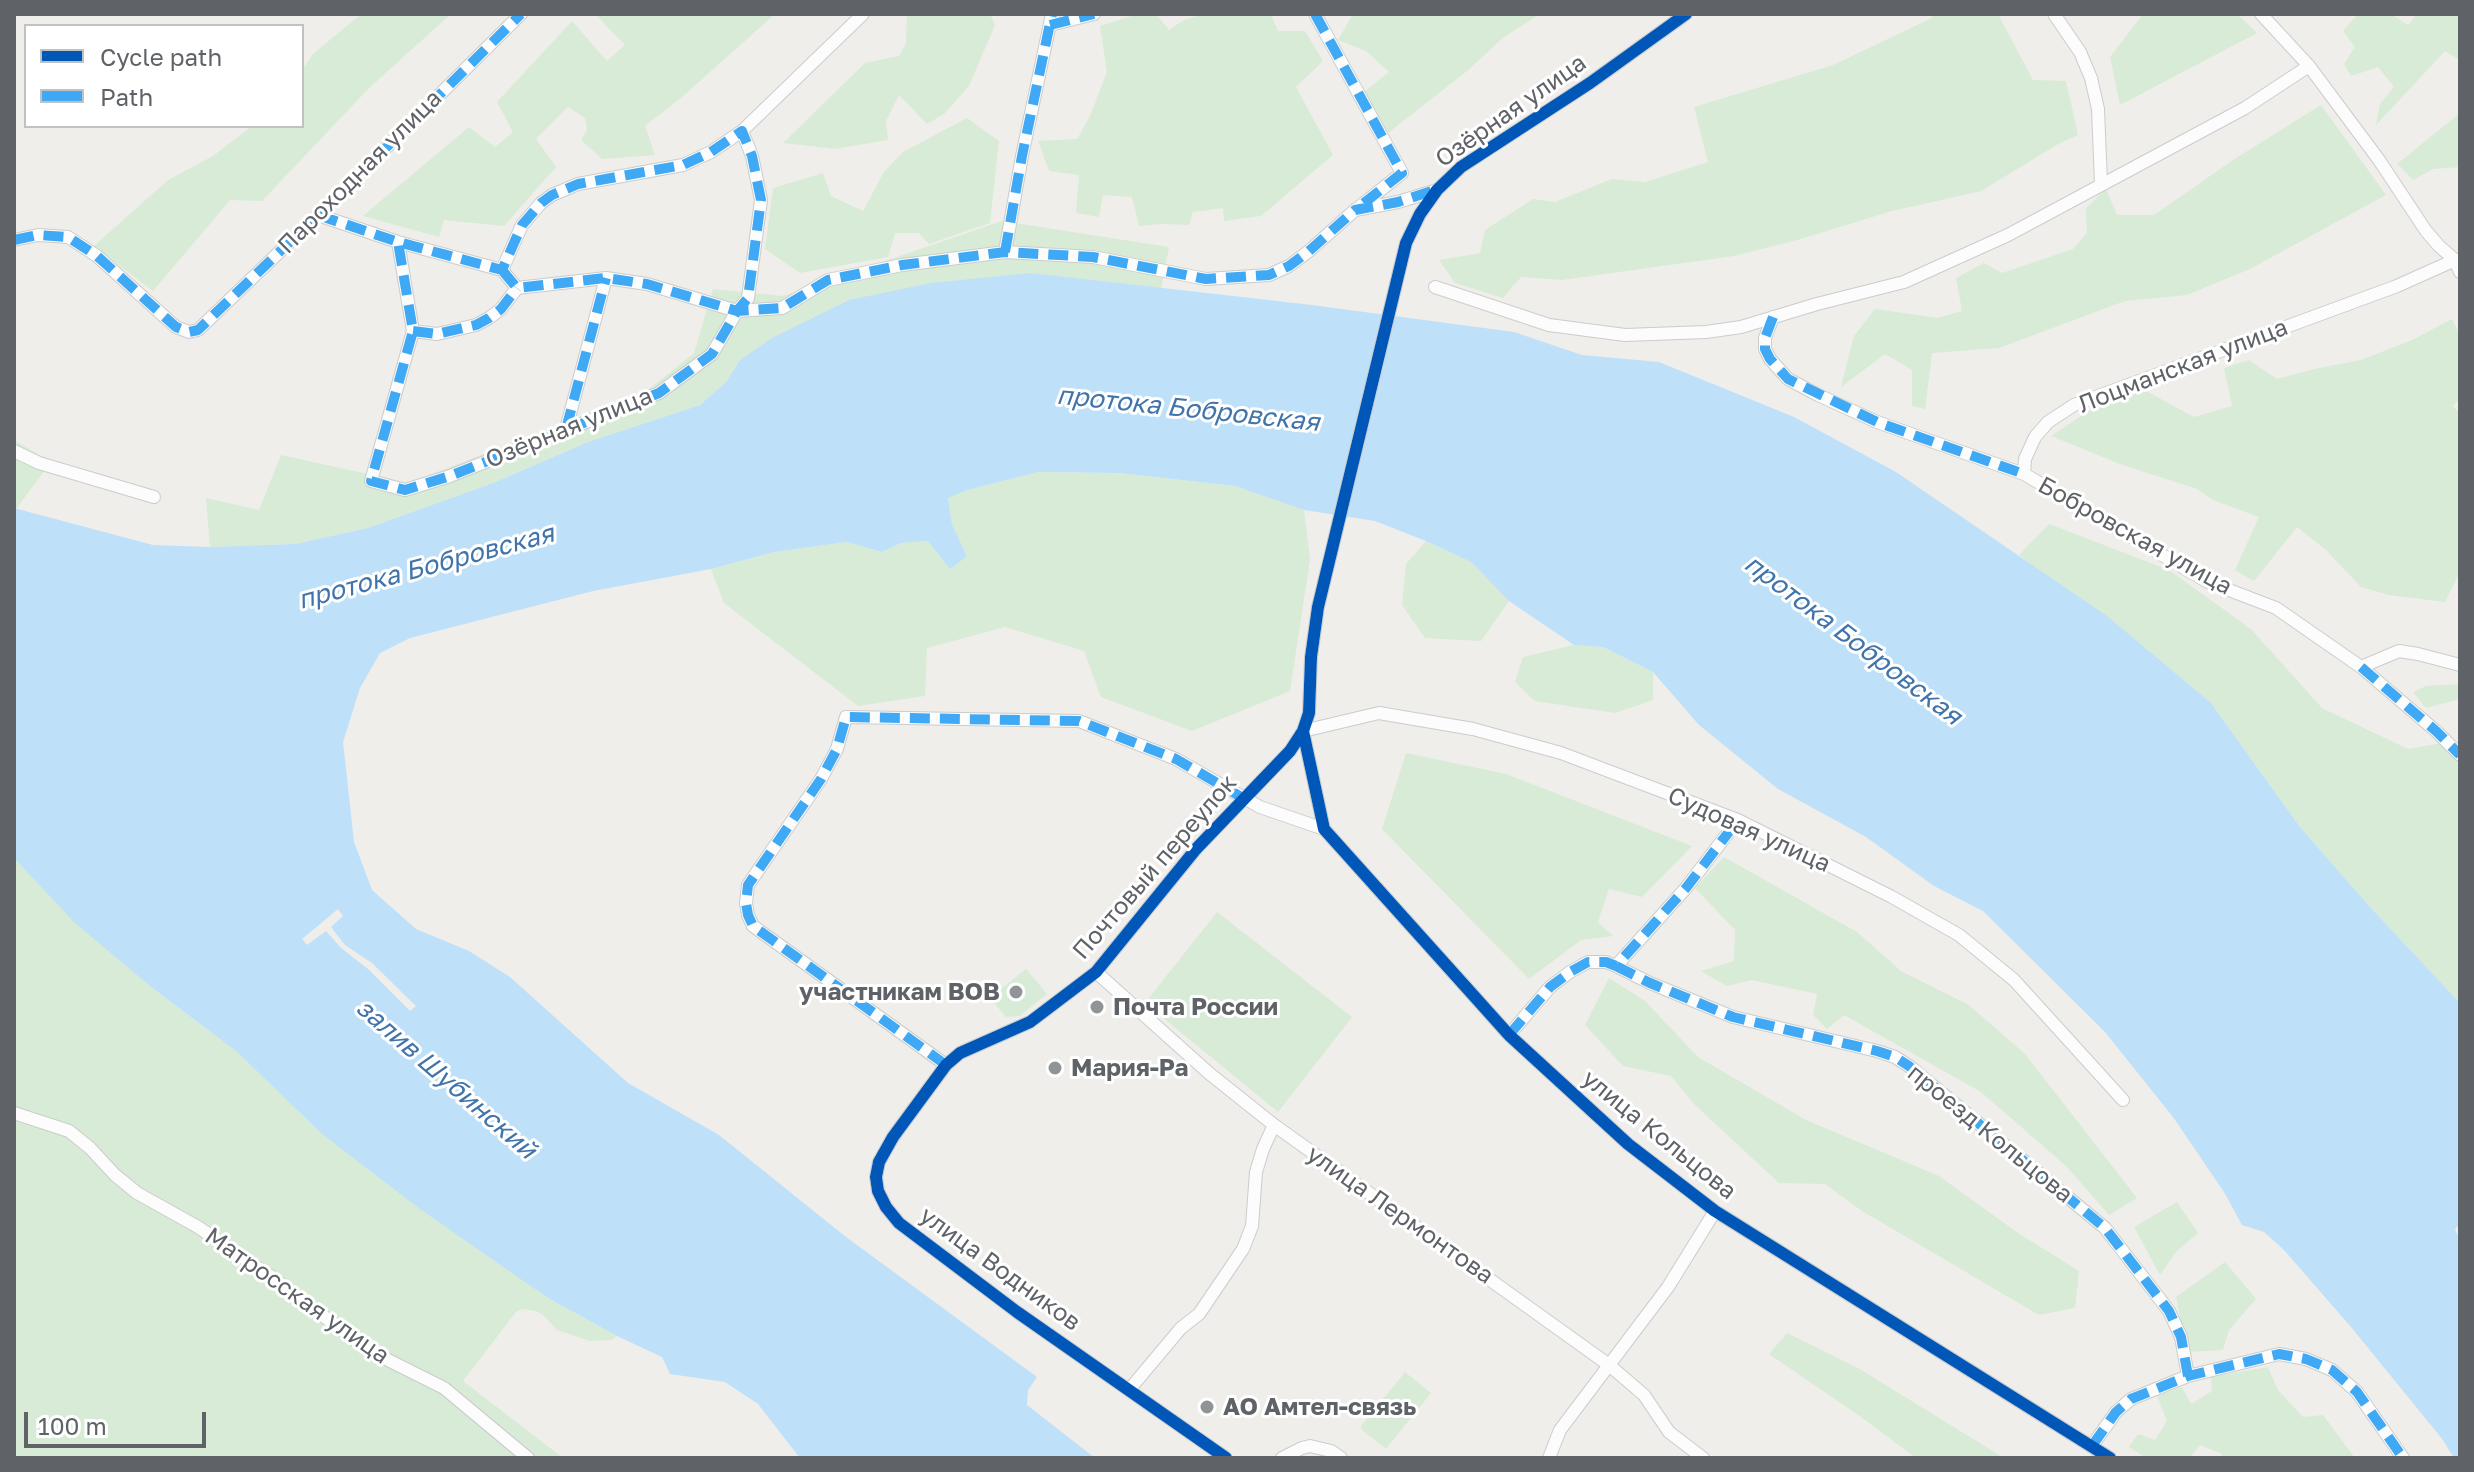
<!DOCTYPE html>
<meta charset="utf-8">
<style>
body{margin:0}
#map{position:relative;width:2474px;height:1472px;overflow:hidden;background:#efeeea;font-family:"Golos Text",sans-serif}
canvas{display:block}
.frame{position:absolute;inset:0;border:16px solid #5f6368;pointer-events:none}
.legend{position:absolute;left:24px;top:24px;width:280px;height:104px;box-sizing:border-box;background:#fff;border:2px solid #bfc1c3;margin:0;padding:10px 14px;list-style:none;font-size:24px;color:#5f6368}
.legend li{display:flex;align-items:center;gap:16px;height:40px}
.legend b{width:40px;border:2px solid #bfc1c3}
.scale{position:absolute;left:24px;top:1412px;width:182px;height:36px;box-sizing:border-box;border:4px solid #5f6368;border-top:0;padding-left:10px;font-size:24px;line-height:28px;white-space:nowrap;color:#5f6368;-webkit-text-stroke:6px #fff;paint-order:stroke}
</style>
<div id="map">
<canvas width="2474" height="1472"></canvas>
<div class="frame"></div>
<ul class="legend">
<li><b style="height:10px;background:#0057b8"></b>Cycle path</li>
<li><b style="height:10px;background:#3fa9f5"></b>Path</li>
</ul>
<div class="scale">100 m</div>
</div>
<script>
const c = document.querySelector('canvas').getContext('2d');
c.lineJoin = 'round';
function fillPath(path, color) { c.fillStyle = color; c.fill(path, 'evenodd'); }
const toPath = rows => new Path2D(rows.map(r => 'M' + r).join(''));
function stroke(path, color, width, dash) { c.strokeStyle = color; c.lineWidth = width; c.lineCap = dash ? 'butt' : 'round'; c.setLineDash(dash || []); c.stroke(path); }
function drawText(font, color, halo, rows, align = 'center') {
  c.font = font + ' "Golos Text",sans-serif'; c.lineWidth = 6; c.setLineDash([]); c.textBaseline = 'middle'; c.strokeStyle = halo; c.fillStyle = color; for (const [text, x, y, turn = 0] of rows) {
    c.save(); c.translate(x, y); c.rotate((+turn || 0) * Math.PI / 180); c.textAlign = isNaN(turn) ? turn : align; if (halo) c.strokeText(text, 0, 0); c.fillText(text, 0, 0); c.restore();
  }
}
const green = toPath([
 [361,14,451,14,369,88,262,201,230,200,153,291,94,246,168,180,213,156,252,126,302,126,302,70,313,54],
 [595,14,775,14,682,97,645,126,655,155,602,159,581,140,587,130,585,118,568,107,536,139,556,167,504,226,444,220,439,237,363,216,469,127,495,147,513,132,497,102,572,21,607,61,625,45],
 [907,14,990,14,995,25,969,86,944,114,927,124,899,95,886,121,888,140,835,149,783,143,865,63,899,56,906,43],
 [1138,14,1156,14,1169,30,1182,21,1202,14,1271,14,1278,31,1305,31,1323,61,1296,87,1333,155,1261,216,1224,221,1223,208,1193,212,1189,225,1162,224,1139,226,1132,197,1103,195,1099,217,1076,213,1079,175,1049,171,1038,141,1077,139,1090,116,1107,72,1100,26],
 [1353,14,1540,14,1504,37,1467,71,1388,133,1364,92,1389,72,1366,51,1338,40],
 [1931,14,1998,14,2033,80,2066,81,2078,135,2060,143,1981,191,1892,211,1794,241,1734,256,1562,280,1521,277,1503,298,1455,283,1439,260,1480,253,1485,230,1533,199,1555,202,1612,179,1645,182,1708,162,1694,107,1833,65,1932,18],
 [2143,14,2237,14,2257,33,2120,105,2110,57],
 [2358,14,2391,14,2408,25,2417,14,2460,14,2460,60,2445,51,2376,125,2380,104,2394,87,2378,67,2351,76,2344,64,2355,47,2343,31],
 [2321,105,2386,195,2250,269,2187,295,2125,301,1999,348,1932,353,1925,409,1912,406,1912,370,1885,354,1841,387,1854,336,1875,309,1938,318,1962,311,1956,278,1984,263,2002,273,2073,249,2087,233,2086,208,2106,189,2117,215,2154,215,2233,160],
 [2460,113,2460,167,2433,169,2413,180,2397,164],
 [967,118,999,141,990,223,929,244,919,233,895,233,888,257,800,273,765,249,773,188,823,173,831,196,863,211,884,172,903,152],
 [1002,221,1169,247,1161,289,1031,273,740,360,726,382,700,405,588,442,493,483,368,528,295,544,210,547,206,498,259,510,281,455,409,483,648,390,694,353,713,289,783,296],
 [2452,319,2460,335,2460,398,2453,406,2460,414,2460,572,2445,602,2389,595,2361,587,2326,550,2297,527,2254,581,2235,570,2259,517,2213,500,2197,489,2120,464,2051,436,2096,406,2146,391,2194,417,2232,406,2224,368,2249,360,2277,379,2314,369,2361,360,2412,340],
 [14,440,51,462,16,509,14,508],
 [1038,472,1119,473,1235,486,1304,510,1310,560,1290,691,1192,731,1101,697,1084,651,1005,627,927,648,925,696,858,706,724,603,711,569,774,552,847,542,882,552,901,543,928,541,967,556,952,524,948,498,966,490],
 [2049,524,2169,570,2251,629,2322,708,2408,749,2454,741,2460,747,2460,1003,2370,907,2300,827,2211,703,2019,555],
 [1426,541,1471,562,1509,601,1481,641,1425,638,1402,605,1406,564],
 [1574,645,1603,647,1653,672,1653,700,1615,713,1535,701,1515,682,1523,657],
 [2460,684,2460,699,2426,708,2413,692,2426,686],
 [1406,753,1506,774,1692,846,1642,897,1609,889,1598,922,1613,936,1581,940,1529,979,1382,829],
 [1724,857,1857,932,1901,971,1969,1005,2025,1054,2137,1198,2109,1215,2066,1166,1981,1092,1844,1015,1827,1029,1813,1015,1817,994,1752,980,1727,986,1701,971,1734,961,1735,930,1695,888],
 [14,858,150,986,237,1052,322,1134,548,1298,617,1336,612,1340,590,1341,557,1330,543,1315,536,1311,522,1309,516,1312,463,1381,563,1458,14,1458],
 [1217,912,1352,1017,1278,1112,1145,1003],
 [1026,969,1047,994,1020,1016,1006,1017,990,998],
 [1609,978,1645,1001,1698,1057,1806,1120,1939,1176,2018,1233,2079,1271,2075,1308,2039,1315,1862,1211,1825,1184,1779,1183,1695,1105,1671,1076,1623,1066,1585,1025],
 [2177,1202,2198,1233,2176,1252,2160,1275,2134,1227],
 [2225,1262,2256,1299,2229,1330,2223,1350,2187,1352,2176,1297],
 [1787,1333,1858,1368,2004,1458,1916,1458,1861,1417,1769,1354],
 [2268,1367,2278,1390,2303,1417,2323,1415,2355,1458,2221,1458,2222,1454,2200,1445,2189,1458,2146,1458,2129,1447,2138,1434,2155,1440,2167,1421,2157,1396,2182,1387,2191,1404,2212,1391,2211,1377],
 [1405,1372,1431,1393,1386,1449,1362,1430,1361,1426]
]);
const water = toPath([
 [1031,273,1312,305,1514,332,1582,355,1659,362,1794,417,1896,472,2107,616,2211,703,2300,827,2370,907,2460,1003,2460,1224,2455,1229,2460,1242,2460,1458,2454,1458,2443,1440,2351,1327,2284,1250,2264,1232,2242,1225,2224,1192,2173,1117,2105,1032,1983,911,1934,886,1866,837,1778,789,1699,725,1653,672,1603,647,1574,645,1509,601,1471,562,1426,541,1375,521,1304,510,1235,486,1119,473,1038,472,967,490,948,498,952,524,967,556,950,569,928,541,901,543,882,552,847,542,774,552,711,569,593,591,410,638,380,653,360,688,343,742,354,842,372,890,416,929,469,951,510,977,628,1083,719,1135,846,1237,1037,1377,1028,1390,1027,1405,1095,1458,800,1458,758,1404,725,1382,670,1374,662,1357,617,1336,548,1298,420,1209,322,1134,237,1052,150,986,75,923,14,858,14,508,153,545,210,547,295,544,368,528,493,483,588,442,700,405,726,382,740,360,772,338,849,300,931,283]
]);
const pier = toPath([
 [338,909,343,916,331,927,345,945,372,963,416,1006,410,1011,368,969,341,948,326,931,307,945,302,939]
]);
const minor = toPath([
 [1315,14,1402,173,1358,208],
 [2054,14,2080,52,2091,78,2098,109,2101,183],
 [2261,14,2309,66,2379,160,2426,231,2439,246,2455,260,2460,260],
 [1050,25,1094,14],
 [318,215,398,242,502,270,522,225,541,203,552,195,578,184,683,165,711,152,742,131,863,14],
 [14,240,38,235,68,237,97,256,176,327,189,332,198,330,318,215,521,14],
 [398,242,413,331,371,481,405,490,450,476,659,393,712,354,737,311,748,298,761,200,752,156,742,131],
 [1005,252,1022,156,1052,14],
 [502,270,517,288,606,278,647,284,737,311,782,308,828,280,902,265,1005,252,1093,257,1206,279,1269,275,1289,266,1309,251,1355,210,1398,202,1437,190],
 [1435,287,1549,325,1625,335,1706,332,1741,327,1817,304,1904,282,2008,235,2245,108,2309,66],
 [1773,317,1765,338,1765,349,1770,359,1788,379,1818,395,1877,422,2024,474,2208,582,2276,608,2361,667,2399,651,2418,654,2460,665],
 [413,331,437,334,476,325,489,318,501,309,517,288],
 [566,429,606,278],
 [14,451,39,463,154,497],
 [2024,474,2025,459,2035,437,2048,422,2074,405,2397,286,2455,260,2460,272],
 [2361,667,2436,731,2460,755],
 [1303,731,1324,829,1509,1035,1628,1144,1715,1211,2110,1458],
 [1303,731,1379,713,1473,729,1561,753,1738,820,1892,897,1959,935,2014,980,2123,1100],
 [1616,966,1650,983,1733,1017,1877,1051,1895,1057,1909,1066,2105,1228,2169,1311,2181,1337,2188,1376],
 [1096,972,1210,1074,1274,1125,1609,1365,1644,1395,1669,1432,1703,1458],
 [1509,1035,1550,987,1570,972,1588,962,1606,962,1616,966,1686,888,1738,820],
 [946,1065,753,926,748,915,746,903,748,885,821,779,837,749,846,717,1079,721,1176,759,1260,807,1324,829],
 [14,1113,69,1131,90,1148,115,1175,137,1193,198,1227,276,1280,368,1350,444,1388,528,1458],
 [1129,1390,1181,1328,1199,1314,1243,1249,1252,1226,1256,1172,1263,1149,1274,1125],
 [2092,1446,2116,1412,2131,1399,2188,1376,2279,1354,2306,1359,2332,1370,2357,1392,2403,1458],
 [1226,1458,1017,1312,899,1223,886,1207,878,1191,876,1177,879,1162,893,1137,946,1065,960,1053,1030,1022,1096,972,1196,849,1290,751,1303,731,1309,713,1311,657,1318,607,1406,243,1420,214,1437,190,1461,167,1590,83,1686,14],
 [1282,1458,1302,1448,1310,1446,1331,1451,1341,1458],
 [1549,1458,1560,1430,1668,1287,1715,1211]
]);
const quiet = toPath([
 [1315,14,1402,173,1359,207],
 [1050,25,1094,14],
 [318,215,398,242,502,270,522,225,541,203,552,195,578,184,683,165,711,152,742,131,752,156,761,200,748,298,737,311,712,354,659,393,450,476,405,490,371,481,413,331,398,242],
 [14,240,38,235,68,237,97,256,176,327,189,332,198,330,318,215,521,14],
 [1005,252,1022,156,1052,14],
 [502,270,517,288,606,278,647,284,737,311,782,308,828,280,902,265,1005,252,1093,257,1206,279,1269,275,1289,266,1309,251,1355,210,1398,202,1435,190],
 [1773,317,1765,338,1765,349,1770,359,1788,379,1877,422,2024,474],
 [413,331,437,334,476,325,489,318,501,309,517,288],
 [566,429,606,278],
 [2361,667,2436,731,2460,755],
 [1616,966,1650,983,1733,1017,1877,1051,1895,1057,1909,1066,2105,1228,2169,1311,2181,1337,2188,1376],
 [1509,1035,1550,987,1570,972,1588,962,1606,962,1616,966,1686,888,1738,820],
 [946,1065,753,926,748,915,746,903,748,885,821,779,837,749,846,717,1079,721,1176,759,1243,798],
 [2092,1446,2116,1412,2131,1399,2188,1376,2279,1354,2306,1359,2332,1370,2357,1392,2403,1458]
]);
const cycleway = toPath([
 [1303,731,1324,829,1509,1035,1628,1144,1715,1211,2110,1458],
 [1226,1458,1017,1312,899,1223,886,1207,878,1191,876,1177,879,1162,893,1137,946,1065,960,1053,1030,1022,1096,972,1196,849,1290,751,1303,731,1309,713,1311,657,1318,607,1406,243,1420,214,1437,190,1461,167,1590,83,1686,14]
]);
const markers = [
 [1016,992,8,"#919496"],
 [1097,1007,8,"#919496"],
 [1055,1068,8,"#919496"],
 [1207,1407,8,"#919496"]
];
const streetNames = [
 ["Озёрная улица",1511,111,-35],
 ["Пароходная улица",360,172,-45],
 ["Лоцманская улица",2183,366,-21],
 ["Озёрная улица",569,428,-22],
 ["Бобровская улица",2135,536,29],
 ["Судовая улица",1749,830,24],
 ["Почтовый переулок",1155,867,-49],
 ["проезд Кольцова",1990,1134,39],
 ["улица Кольцова",1659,1135,39],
 ["улица Лермонтова",1400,1215,35],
 ["улица Водников",1000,1269,36],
 ["Матросская улица",297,1296,35]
];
const poiNames = [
 ["участникам ВОВ",1000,992,"right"],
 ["Почта России",1113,1007],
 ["Мария-Ра",1071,1068],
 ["АО Амтел-связь",1223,1407]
];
const waterNames = [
 ["протока Бобровская",1188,409,6],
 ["протока Бобровская",426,567,-15],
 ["протока Бобровская",1853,640,37],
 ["залив Шубинский",446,1079,41]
];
fillPath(green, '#d8ebd6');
fillPath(water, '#bfe0f9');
fillPath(pier, '#efeeea');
stroke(minor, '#cbcccc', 14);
stroke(minor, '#fdfcfc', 12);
stroke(quiet, '#3fa9f5', 10, [20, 10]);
stroke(cycleway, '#0057b8', 12);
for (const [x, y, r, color] of markers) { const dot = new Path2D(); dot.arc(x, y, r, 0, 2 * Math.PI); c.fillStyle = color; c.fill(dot); stroke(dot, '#fff', 3); }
drawText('24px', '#5f6368', '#fff', streetNames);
drawText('bold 24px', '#5f6368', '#fff', poiNames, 'left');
drawText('italic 26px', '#4174aa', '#fff', waterNames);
</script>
